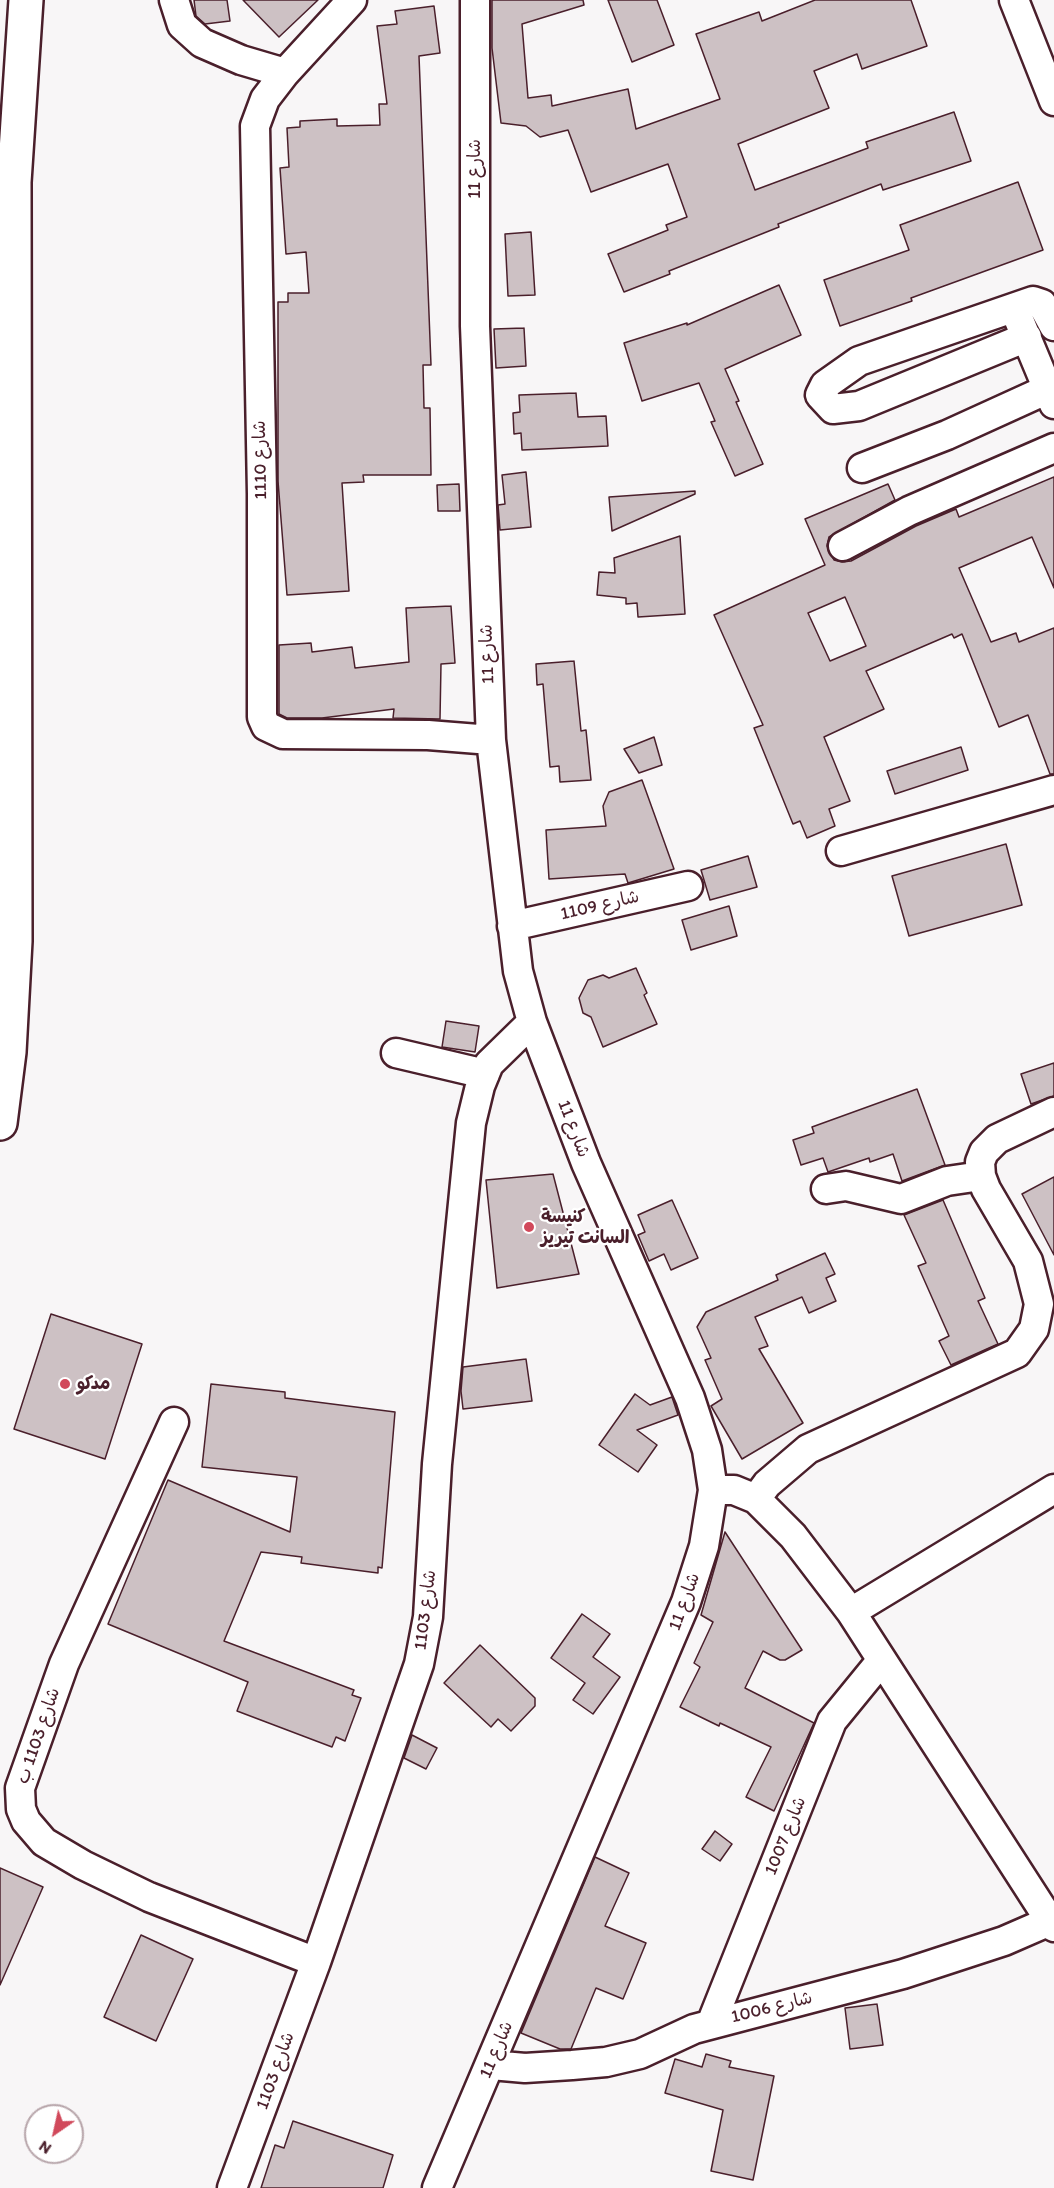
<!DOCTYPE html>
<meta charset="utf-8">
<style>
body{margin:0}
#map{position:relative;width:1054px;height:2188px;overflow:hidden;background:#f8f6f7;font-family:Itim,sans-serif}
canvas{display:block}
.north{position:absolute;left:24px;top:2104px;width:60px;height:60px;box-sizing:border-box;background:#fff;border:2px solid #b7a5aa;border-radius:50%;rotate:214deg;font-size:16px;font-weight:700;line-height:24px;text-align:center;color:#4a1f2b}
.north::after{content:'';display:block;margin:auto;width:21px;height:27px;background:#d1495b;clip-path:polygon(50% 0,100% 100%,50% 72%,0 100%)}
</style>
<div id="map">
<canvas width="1054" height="2188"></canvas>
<div class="north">N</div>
</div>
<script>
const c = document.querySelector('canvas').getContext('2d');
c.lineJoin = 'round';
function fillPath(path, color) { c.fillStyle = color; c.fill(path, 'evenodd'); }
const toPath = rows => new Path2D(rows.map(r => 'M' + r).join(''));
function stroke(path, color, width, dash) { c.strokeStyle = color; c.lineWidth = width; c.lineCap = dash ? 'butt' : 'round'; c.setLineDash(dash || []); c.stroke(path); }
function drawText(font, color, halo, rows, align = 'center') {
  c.font = font + ' Itim,"Playpen Sans Arabic",sans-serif'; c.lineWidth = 4.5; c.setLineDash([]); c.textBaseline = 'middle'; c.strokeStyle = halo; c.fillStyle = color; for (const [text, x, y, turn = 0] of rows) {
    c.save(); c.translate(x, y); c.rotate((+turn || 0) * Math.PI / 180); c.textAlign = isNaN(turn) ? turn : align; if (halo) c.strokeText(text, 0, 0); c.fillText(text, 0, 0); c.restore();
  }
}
const building = toPath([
 [194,0,227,0,230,21,205,24,196,16,194,0],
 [243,0,318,0,279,37,243,0],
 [492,0,583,0,584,5,522,24,528,98,551,95,552,106,628,89,636,129,720,99,696,34,759,12,762,21,815,0,911,0,927,46,862,69,857,54,814,71,829,108,738,144,755,190,868,148,866,142,954,112,971,161,883,190,881,184,778,224,779,227,669,271,670,274,624,292,608,254,668,230,666,225,687,217,668,164,591,192,568,130,540,137,526,126,501,123,492,48,492,0],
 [608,0,657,0,674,45,632,62,608,0],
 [434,6,440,53,419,56,431,365,423,365,424,408,430,408,431,475,363,475,364,482,342,483,349,591,287,595,278,481,278,302,288,302,288,293,309,293,306,252,286,254,280,168,289,167,287,128,300,127,300,121,337,119,337,126,380,125,379,104,387,104,377,26,397,24,395,11,434,6],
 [1018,182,1043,250,911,298,912,301,840,326,824,280,909,250,900,225,1018,182],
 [531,232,535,295,508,296,505,234,531,232],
 [779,285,801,335,725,369,739,401,736,402,763,464,735,476,711,422,715,421,699,383,642,401,624,343,687,323,687,325,779,285],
 [524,328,526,366,496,368,494,329,524,328],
 [576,393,578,417,606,416,608,446,522,450,521,433,514,434,513,413,520,412,519,395,576,393],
 [526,472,531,527,500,530,498,505,505,504,502,475,526,472],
 [1054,477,1054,588,1032,537,959,568,991,642,1016,633,1019,642,1054,628,1054,774,1050,774,1028,715,999,727,962,634,954,638,952,634,866,671,884,709,824,737,850,801,829,809,835,826,807,838,800,821,793,824,754,728,763,725,714,615,825,565,805,519,888,484,895,500,829,537,827,546,834,560,842,562,851,561,916,526,956,509,959,517,1054,477],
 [845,597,866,646,830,661,808,613,845,597],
 [459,484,460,511,438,511,437,485,459,484],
 [695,491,695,494,612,531,609,497,695,491],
 [680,536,685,614,638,617,637,603,626,604,626,598,597,595,599,572,615,573,614,558,680,536],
 [451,606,455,663,441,664,440,719,393,718,394,709,322,718,287,718,279,714,279,645,311,643,312,652,352,647,355,668,409,662,406,608,451,606],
 [574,661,581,731,586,730,591,780,560,782,559,766,550,767,543,684,537,685,536,664,574,661],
 [654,737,662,765,639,773,624,749,654,737],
 [961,747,968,770,895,794,887,771,961,747],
 [642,780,674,869,628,883,625,874,549,879,546,830,606,826,603,806,609,792,642,780],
 [1006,844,1022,905,909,936,892,876,1006,844],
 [748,856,757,887,710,900,701,870,748,856],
 [729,906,737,936,691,950,682,920,729,906],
 [636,968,647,993,644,995,657,1024,603,1047,591,1017,583,1013,579,998,588,980,603,975,609,978,636,968],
 [446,1021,479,1026,475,1052,442,1047,446,1021],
 [1054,1063,1054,1096,1031,1104,1021,1074,1054,1063],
 [917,1089,945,1165,902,1181,893,1154,870,1162,869,1158,828,1172,823,1158,801,1165,793,1140,814,1133,812,1127,917,1089],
 [553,1174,579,1274,497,1288,486,1180,553,1174],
 [1054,1177,1054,1255,1022,1194,1054,1177],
 [672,1200,698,1258,671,1270,664,1254,649,1261,638,1235,645,1232,638,1215,672,1200],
 [943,1200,985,1298,978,1301,998,1344,951,1365,939,1341,949,1336,918,1266,926,1263,904,1215,943,1200],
 [825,1253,835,1274,826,1278,836,1301,809,1313,802,1297,755,1317,768,1346,759,1349,803,1423,742,1459,711,1406,722,1399,705,1360,711,1358,697,1327,706,1312,778,1280,776,1275,825,1253],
 [51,1314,142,1344,105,1459,14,1429,51,1314],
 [526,1359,532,1401,463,1409,461,1391,463,1367,526,1359],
 [211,1384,285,1392,285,1398,395,1412,382,1568,378,1567,378,1573,301,1563,302,1557,261,1552,224,1641,354,1690,352,1695,361,1698,345,1741,336,1737,332,1747,237,1711,248,1682,108,1624,168,1480,290,1532,297,1477,202,1467,211,1384],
 [635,1394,650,1405,672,1397,678,1415,637,1430,657,1445,638,1472,599,1445,635,1394],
 [725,1532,802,1650,785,1660,780,1660,763,1651,745,1688,814,1723,774,1811,746,1797,771,1747,720,1723,719,1726,680,1707,700,1667,694,1663,713,1622,701,1615,725,1532],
 [582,1614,610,1634,593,1657,620,1677,593,1714,573,1700,585,1683,551,1658,582,1614],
 [480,1645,535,1698,535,1706,511,1731,498,1719,491,1727,444,1683,480,1645],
 [412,1735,437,1748,426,1769,404,1758,412,1735],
 [715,1831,732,1844,720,1861,702,1849,715,1831],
 [595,1857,629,1873,605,1926,646,1943,623,1999,596,1988,571,2049,560,2049,521,2033,595,1857],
 [0,1868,43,1887,0,1985,0,1868],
 [141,1935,193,1959,156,2041,104,2017,141,1935],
 [877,2004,883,2045,850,2049,845,2008,877,2004],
 [706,2054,731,2061,729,2067,774,2076,753,2180,711,2171,723,2110,665,2093,675,2059,702,2067,706,2054],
 [293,2121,393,2155,383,2188,261,2188,275,2145,284,2148,293,2121]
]);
const minor = toPath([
 [174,0,182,25,202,43,241,60,285,73],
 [352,0,285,73,265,99,255,126,262,494,262,717,266,726,283,734,428,735,491,740],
 [1014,0,1054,101],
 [1019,320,1054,404],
 [1027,337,859,406,833,409,820,395,825,385,859,361,1033,301,1042,304,1054,326],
 [862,468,947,435,1048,389],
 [843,546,909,511,1054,448],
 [841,851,1054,790],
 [512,926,688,886],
 [396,1053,485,1074],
 [826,1189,846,1186,901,1199,947,1181,981,1176],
 [174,1422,64,1664,20,1788,21,1809,26,1821,44,1842,83,1865,149,1897,316,1962],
 [713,1490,734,1490,756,1499,793,1536,851,1612,1054,1927],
 [756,1499,767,1484,808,1449,1017,1353,1034,1329,1039,1304,1028,1261,986,1189,981,1176,980,1162,984,1152,997,1139,1054,1112],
 [851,1612,1054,1489],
 [711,2024,832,1721,881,1661],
 [491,2065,525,2068,572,2065,606,2062,640,2054,694,2029,903,1974,1004,1941,1050,1921],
 [232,2188,316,1962,419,1664,428,1617,437,1464,471,1123,480,1086,489,1064,532,1022],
 [437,2188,686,1602,704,1546,713,1490,707,1450,690,1398,586,1163,532,1022,518,971,491,740,475,326,475,0]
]);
const highway = toPath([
 [0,1123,9,1052,15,941,14,182,26,0]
]);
const markers = [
 [529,1227,6,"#d1495b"],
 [65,1384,6,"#d1495b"]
];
const streetNames = [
 ["شارع 11",475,169,-90],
 ["شارع 1110",261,460,-91],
 ["شارع 11",488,654,-92],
 ["شارع 1109",600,906,-13],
 ["شارع 11",573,1129,69],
 ["شارع 11",685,1602,-70],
 ["شارع 1103",426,1610,-83],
 ["شارع 1103 ب",39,1736,-71],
 ["شارع 1007",786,1836,-68],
 ["شارع 1006",772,2008,-14],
 ["شارع 11",497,2050,-67],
 ["شارع 1103",276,2071,-70]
];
const poiNames = [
 ["كنيسة",541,1217],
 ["السانت تيريز",541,1238],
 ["مدكو",77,1384]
];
fillPath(building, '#cdc1c4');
stroke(building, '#4a1f2b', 1.5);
stroke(minor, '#4a1f2b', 33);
stroke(highway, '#4a1f2b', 38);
stroke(minor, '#fff', 28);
stroke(highway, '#fff', 33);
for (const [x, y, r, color] of markers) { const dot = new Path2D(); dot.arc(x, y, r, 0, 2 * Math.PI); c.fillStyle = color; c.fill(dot); stroke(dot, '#fff', 2); }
drawText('18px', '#4a1f2b', '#fff', streetNames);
drawText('bold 18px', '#4a1f2b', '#fff', poiNames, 'left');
</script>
